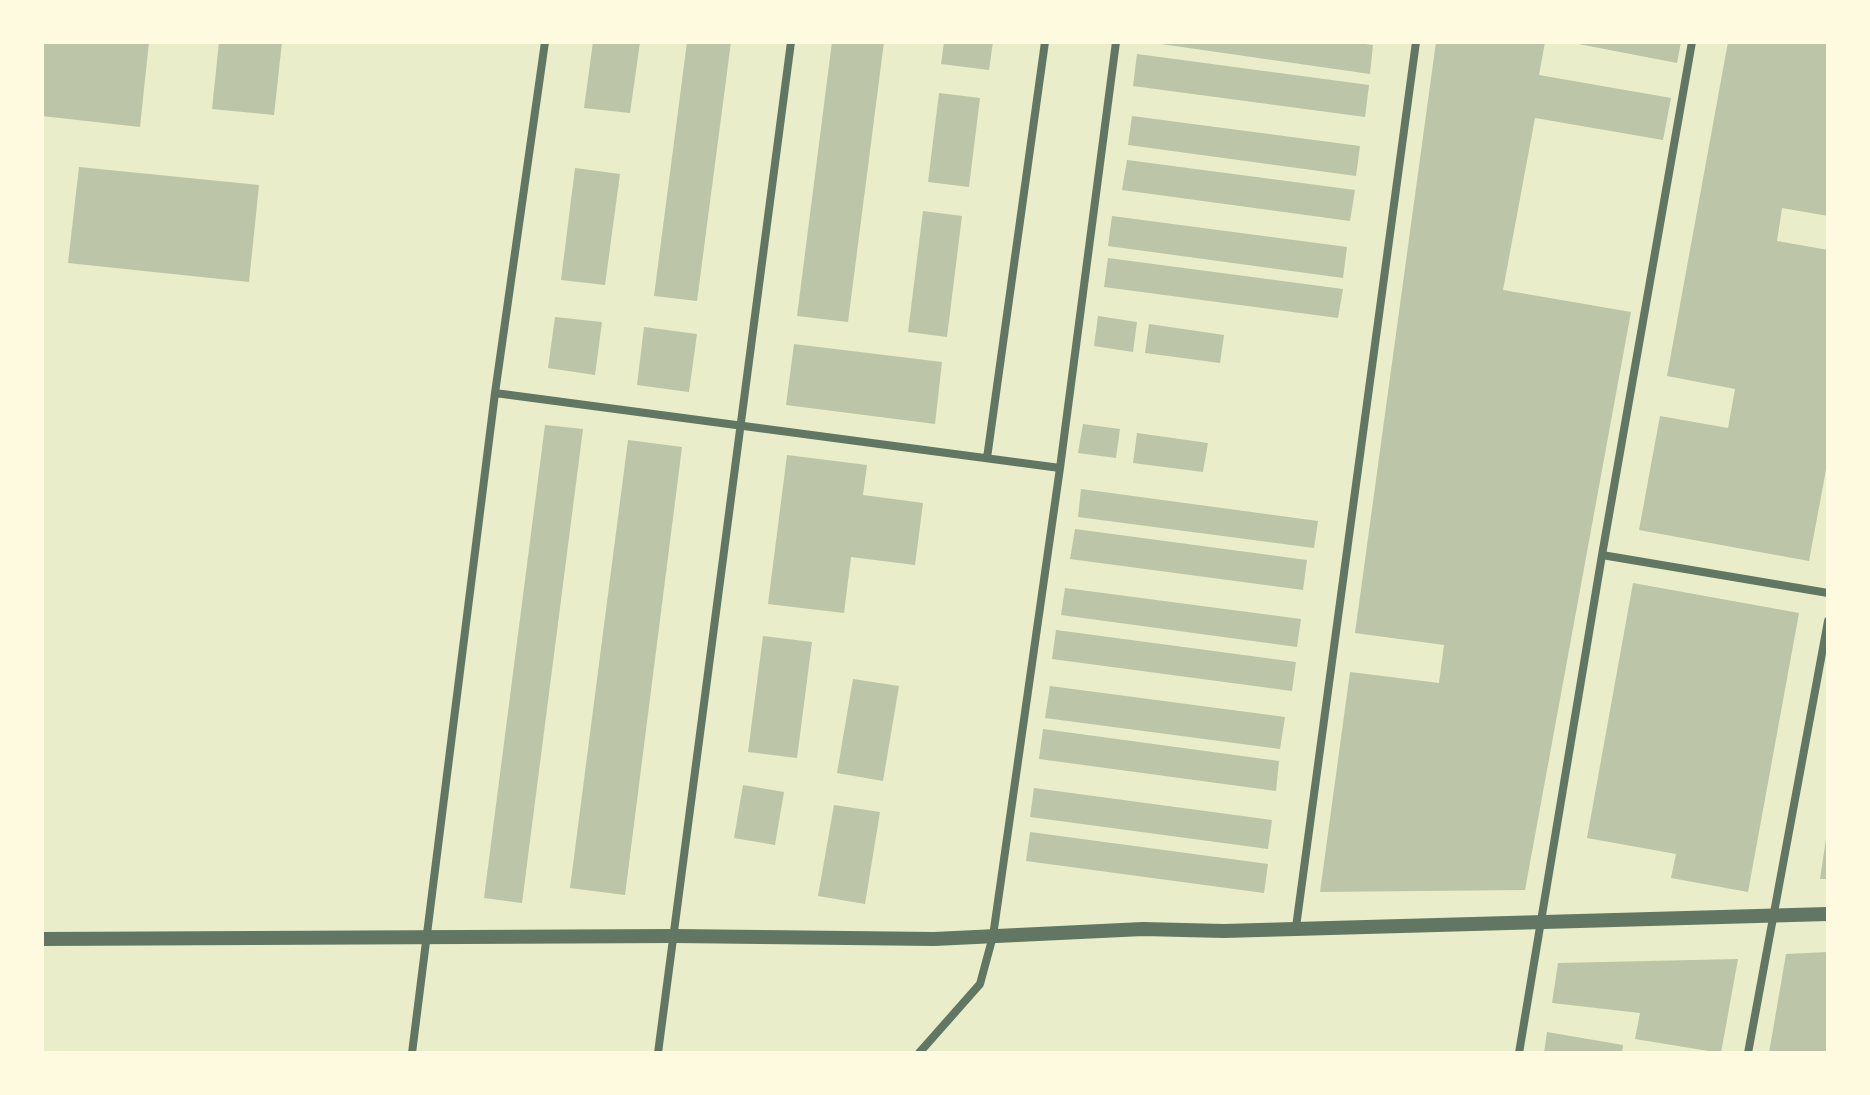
<!DOCTYPE html>
<style>
body{margin:0}
#map{position:relative;width:1870px;height:1095px;overflow:hidden;background:#e9edc9;font-family:"Varela Round",sans-serif}
canvas{display:block}
.frame{position:absolute;inset:0;border:44px solid #fefae0;pointer-events:none}
</style>
<div id="map">
<canvas width="1870" height="1095"></canvas>
<div class="frame"></div>
</div>
<script>
const c = document.querySelector('canvas').getContext('2d');
c.lineJoin = 'round';
function fillPath(path, color) { c.fillStyle = color; c.fill(path, 'evenodd'); }
const toPath = rows => new Path2D(rows.map(r => 'M' + r).join(''));
function stroke(path, color, width, dash) { c.strokeStyle = color; c.lineWidth = width; c.lineCap = dash ? 'butt' : 'round'; c.setLineDash(dash || []); c.stroke(path); }
const building = toPath([
 [42,42,149,42,140,127,42,116],
 [219,42,282,42,274,115,212,109],
 [593,42,640,42,630,113,584,108],
 [687,42,731,42,697,301,654,296],
 [832,42,884,42,848,322,797,316],
 [944,42,993,42,989,70,941,64],
 [1147,42,1349,42,1373,45,1370,74],
 [1436,42,1545,42,1539,75,1671,98,1663,140,1535,118,1503,290,1631,312,1525,890,1320,892,1350,672,1439,683,1444,645,1355,633],
 [1568,42,1681,42,1677,63],
 [1728,42,1828,42,1828,216,1782,208,1777,241,1828,250,1828,459,1809,561,1639,530,1660,416,1728,428,1735,389,1667,376],
 [1137,54,1369,85,1365,117,1133,86],
 [939,93,980,98,969,187,928,182],
 [1132,116,1360,146,1356,176,1128,145],
 [1127,160,1355,190,1350,221,1122,190],
 [79,167,259,185,249,282,68,263],
 [575,168,620,174,605,285,561,280],
 [923,211,962,216,947,337,908,332],
 [1112,216,1347,247,1343,278,1108,246],
 [1108,258,1343,289,1338,318,1104,287],
 [1098,316,1137,322,1133,352,1094,346],
 [555,317,602,322,595,375,548,368],
 [1149,324,1224,335,1220,363,1145,353],
 [644,327,697,334,689,392,637,385],
 [794,344,942,362,935,424,786,405],
 [1083,424,1120,429,1116,458,1078,453],
 [545,425,583,429,522,903,484,898],
 [1137,433,1208,443,1203,472,1133,463],
 [628,440,682,447,625,895,570,888],
 [787,455,867,465,863,495,923,503,915,565,851,557,844,613,768,604],
 [1081,489,1318,521,1314,548,1078,517],
 [1075,529,1307,560,1303,590,1070,559],
 [1633,583,1799,613,1748,892,1671,878,1676,854,1587,838],
 [1065,588,1301,619,1297,647,1061,615],
 [1056,630,1296,662,1292,691,1052,659],
 [763,636,812,642,797,758,748,752],
 [853,679,899,686,883,781,837,773],
 [1050,686,1285,717,1280,749,1045,718],
 [1043,729,1279,761,1276,791,1039,759],
 [743,785,784,792,775,845,734,838],
 [1034,788,1272,820,1268,849,1030,817],
 [834,805,880,812,865,904,818,896],
 [1030,832,1268,864,1264,893,1026,861],
 [1826,839,1828,879,1820,879],
 [1828,952,1828,1053,1769,1053,1786,954],
 [1738,959,1721,1053,1635,1039,1640,1013,1552,1003,1558,963],
 [1547,1032,1623,1045,1622,1053,1544,1053]
]);
const minor = toPath([
 [495,393,1060,468],
 [987,458,1045,42],
 [1602,555,1828,593],
 [1296,927,1416,42],
 [412,1053,495,393,545,42],
 [658,1053,791,42],
 [919,1053,980,984,993,936,1060,468,1116,42],
 [1519,1053,1602,555,1692,42],
 [1748,1053,1828,621]
]);
const tertiary = toPath([
 [42,939,675,936,934,939,1143,929,1224,931,1828,914]
]);
fillPath(building, '#bcc5a7');
stroke(minor, '#617663', 8);
stroke(tertiary, '#617663', 14);
</script>
